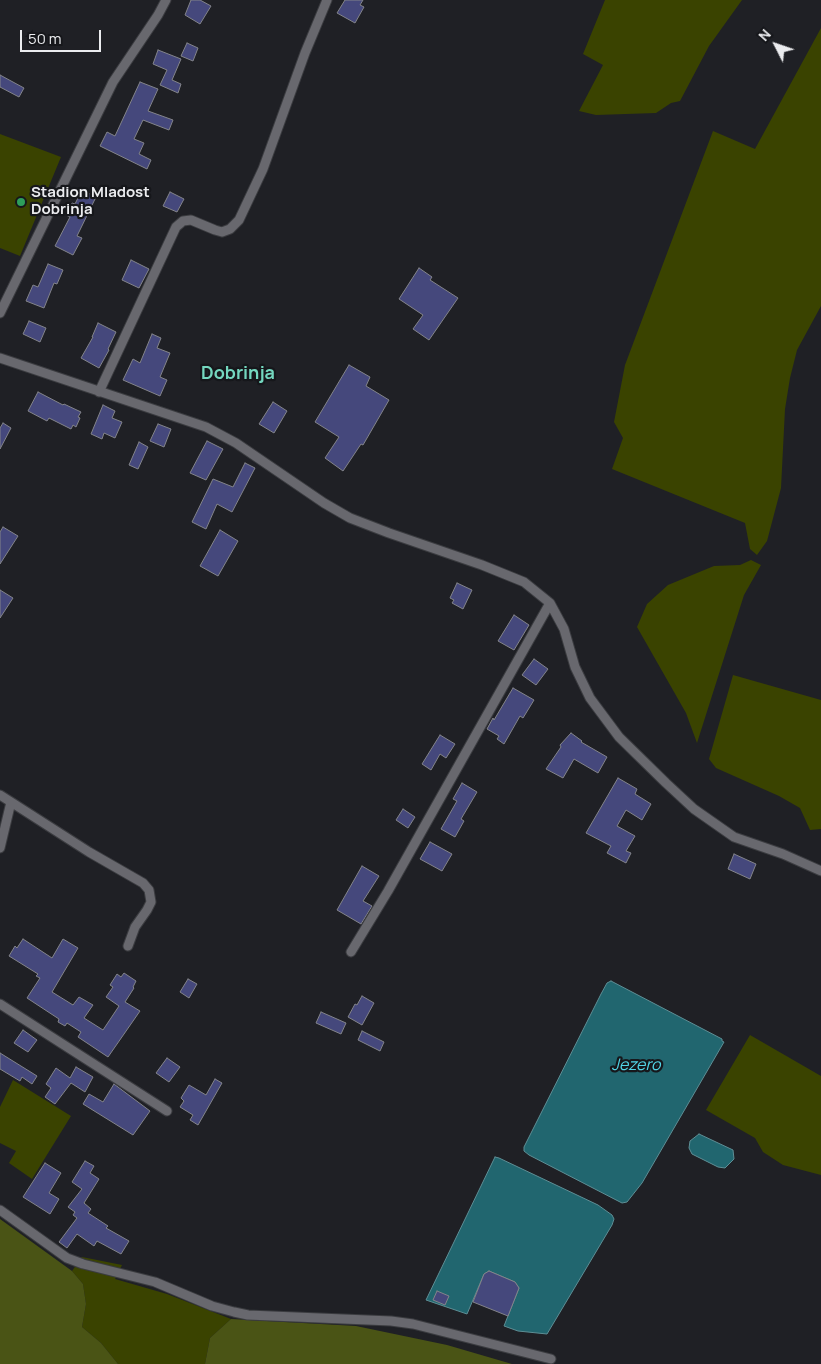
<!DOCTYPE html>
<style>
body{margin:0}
#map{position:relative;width:821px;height:1364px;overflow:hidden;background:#1f2025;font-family:Manrope,sans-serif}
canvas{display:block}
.north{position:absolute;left:751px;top:20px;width:50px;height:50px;-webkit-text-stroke:4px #16171b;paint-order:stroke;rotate:311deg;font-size:14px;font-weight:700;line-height:20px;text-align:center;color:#ebecef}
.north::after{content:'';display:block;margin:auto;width:18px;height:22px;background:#ebecef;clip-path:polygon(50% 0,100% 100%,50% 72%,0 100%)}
.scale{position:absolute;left:20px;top:30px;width:81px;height:22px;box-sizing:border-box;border:2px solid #ebecef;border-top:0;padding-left:6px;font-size:15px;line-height:18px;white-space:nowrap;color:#ebecef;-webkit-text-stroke:4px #16171b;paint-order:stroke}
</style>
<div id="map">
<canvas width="821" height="1364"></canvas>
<div class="north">N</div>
<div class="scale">50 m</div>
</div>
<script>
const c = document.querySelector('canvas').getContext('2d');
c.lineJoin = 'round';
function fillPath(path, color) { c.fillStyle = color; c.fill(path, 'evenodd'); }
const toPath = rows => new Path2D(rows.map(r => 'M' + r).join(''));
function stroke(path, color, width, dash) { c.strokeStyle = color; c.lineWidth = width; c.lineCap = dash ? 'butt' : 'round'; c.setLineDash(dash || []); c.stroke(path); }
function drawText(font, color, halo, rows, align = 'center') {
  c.font = font + ' Manrope,sans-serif'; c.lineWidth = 4.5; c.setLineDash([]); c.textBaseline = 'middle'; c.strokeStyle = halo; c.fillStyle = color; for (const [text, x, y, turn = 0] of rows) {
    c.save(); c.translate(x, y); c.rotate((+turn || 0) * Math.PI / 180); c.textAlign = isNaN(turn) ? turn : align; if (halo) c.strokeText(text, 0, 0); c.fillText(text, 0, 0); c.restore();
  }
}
const green = toPath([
 [605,0,742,0,709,46,680,101,671,103,656,113,596,115,579,111,603,65,583,54],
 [821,28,821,306,797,350,790,378,785,409,781,488,767,541,757,555,750,549,745,523,612,469,623,438,614,422,625,365,713,131,755,149],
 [0,134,61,157,20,256,0,248],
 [751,560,761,565,744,595,697,743,686,713,637,627,647,604,668,585,714,566,740,565],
 [733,675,821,700,821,829,810,830,800,808,779,796,716,768,709,759],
 [750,1035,821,1076,821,1175,783,1165,763,1152,755,1138,706,1110],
 [13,1080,71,1116,32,1179,9,1163,16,1151,0,1143,0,1107],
 [82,1257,122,1265,115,1279,167,1294,231,1319,210,1338,205,1364,118,1364,101,1343,82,1327,86,1304,83,1284,72,1271]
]);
const forest = toPath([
 [0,1219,72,1271,83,1284,86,1304,82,1327,101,1343,118,1364,0,1364],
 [231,1319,356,1326,447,1345,512,1364,205,1364,210,1338]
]);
const water = toPath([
 [611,981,722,1039,722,1041,724,1042,642,1183,627,1202,622,1203,529,1155,524,1151,524,1147,601,994,607,983,611,981],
 [699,1134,733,1150,734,1159,725,1168,718,1167,692,1154,689,1148,690,1141,699,1134],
 [495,1157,499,1158,598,1205,612,1215,614,1219,612,1225,547,1334,518,1331,504,1326,519,1288,515,1282,489,1271,484,1274,467,1314,426,1300,495,1157]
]);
const building = toPath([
 [191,0,200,0,211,6,200,24,185,15,191,0],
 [345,0,363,0,360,5,364,7,355,23,337,13,345,0],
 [187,43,198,48,193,61,181,56,187,43],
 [158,50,181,59,172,80,181,84,178,93,160,85,167,70,153,64,158,50],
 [0,75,24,88,19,97,0,87,0,75],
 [140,82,158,89,148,111,173,120,169,130,143,120,134,139,144,143,139,154,151,160,147,169,100,146,107,132,115,136,140,82],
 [82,190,96,197,77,236,82,238,73,255,55,246,70,217,66,215,72,203,75,204,82,190],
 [170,192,184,199,177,212,163,206,170,192],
 [131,260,149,269,139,288,122,280,131,260],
 [48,264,63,270,57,284,54,283,44,308,26,301,33,285,38,287,48,264],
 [419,268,432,277,430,280,458,298,429,340,413,329,423,315,399,299,419,268],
 [29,321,46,328,40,342,23,334,29,321],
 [98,323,116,332,108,349,109,350,99,368,81,358,93,337,92,337,98,323],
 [152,334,161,338,157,348,170,353,160,377,167,380,160,396,123,380,133,359,140,363,152,334],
 [349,365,370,377,366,386,389,400,363,445,361,444,343,471,325,458,339,437,315,422,349,365],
 [38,392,63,405,64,404,81,412,78,417,80,418,76,427,73,425,71,429,49,418,47,421,28,411,38,392],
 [273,402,287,411,274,433,259,424,273,402],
 [103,405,115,411,112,418,122,422,115,438,104,433,102,439,91,434,103,405],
 [3,423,11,428,0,449,0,428,3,423],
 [158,424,171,429,164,447,150,441,158,424],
 [207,441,223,449,206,480,190,473,207,441],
 [139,442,148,447,138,469,129,465,139,442],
 [245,463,255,468,232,512,217,504,206,529,192,522,213,479,233,487,245,463],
 [3,527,18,536,0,564,0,532,3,527],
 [220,530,238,541,218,576,200,566,220,530],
 [457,583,472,590,463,609,452,603,454,600,450,598,457,583],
 [0,590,13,598,0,618,0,590],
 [514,615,529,625,514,650,498,641,514,615],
 [534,659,548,669,536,685,522,675,534,659],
 [513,688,534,700,523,718,520,716,504,744,497,739,499,736,487,729,493,718,494,720,513,688],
 [571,733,582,741,581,742,607,757,598,773,574,759,563,778,546,769,561,747,560,745,571,733],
 [440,735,455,744,446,758,440,754,431,770,422,764,440,735],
 [618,778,637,789,635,794,651,804,642,820,626,810,617,826,635,836,626,851,631,853,626,863,607,853,611,846,586,833,618,778],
 [462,783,477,792,461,819,464,821,455,837,441,829,457,801,453,799,462,783],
 [403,809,415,817,408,828,396,820,403,809],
 [430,842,452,854,442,871,420,859,430,842],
 [734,854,756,864,750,879,728,869,734,854],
 [362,866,379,876,363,901,372,906,361,924,337,910,362,866],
 [23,939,52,958,63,939,78,948,52,992,73,1005,79,997,93,1005,84,1018,103,1030,119,1006,106,997,113,987,110,985,117,974,121,977,124,973,136,981,133,987,134,988,125,1002,140,1011,108,1057,78,1037,81,1032,67,1023,65,1026,58,1022,59,1019,27,998,40,978,36,976,38,974,9,956,15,946,17,948,23,939],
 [188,979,197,984,189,998,180,992,188,979],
 [362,996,374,1003,362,1025,348,1017,355,1004,357,1005,362,996],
 [321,1012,346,1023,341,1034,316,1023,321,1012],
 [23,1030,37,1040,28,1052,14,1043,23,1030],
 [362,1031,384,1042,380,1051,358,1040,362,1031],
 [0,1053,37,1076,32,1084,22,1077,20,1081,0,1069,0,1053],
 [167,1058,180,1067,169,1082,156,1073,167,1058],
 [76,1067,93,1077,85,1092,71,1083,55,1104,45,1097,51,1088,46,1084,56,1068,70,1078,76,1067],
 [215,1079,222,1083,198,1125,190,1120,193,1115,180,1107,184,1101,181,1098,189,1085,206,1095,215,1079],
 [114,1084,150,1111,133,1135,83,1104,89,1094,103,1102,114,1084],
 [85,1161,94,1166,90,1173,99,1179,84,1203,91,1209,88,1213,108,1226,106,1228,129,1241,121,1254,97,1241,94,1246,77,1234,67,1248,59,1242,77,1218,73,1215,75,1212,68,1207,82,1189,72,1182,85,1161],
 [45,1163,61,1173,49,1193,59,1199,50,1214,23,1197,45,1163],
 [489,1271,515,1282,519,1288,508,1316,473,1302,484,1274,489,1271],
 [437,1291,449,1296,445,1305,433,1300,437,1291]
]);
const minor = toPath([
 [0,313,113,82,158,15,166,0],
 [0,358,206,427,236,443,324,503,350,518,389,533,482,565,524,582,550,603,564,629,575,667,590,698,619,737,666,783,694,809,734,837,783,854,821,871],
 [99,392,176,227,183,221,191,220,215,230,222,232,230,229,239,220,263,169,305,53,327,0],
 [0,795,11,802,0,848],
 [11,802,89,852,143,883,149,890,151,902,147,910,135,927,128,946],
 [351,952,388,891,550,603],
 [0,1004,167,1111],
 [0,1210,67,1258,83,1264,155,1282,212,1306,234,1312,248,1315,391,1321,413,1324,551,1359]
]);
const markers = [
 [21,202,5,"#2e9e5b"]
];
const poiNames = [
 ["Stadion Mladost",31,193],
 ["Dobrinja",31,210]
];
const waterNames = [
 ["Jezero",636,1066]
];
const quarterNames = [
 ["Dobrinja",238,374]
];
fillPath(green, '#3a4300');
fillPath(forest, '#4a5415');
fillPath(water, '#21666f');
stroke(water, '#5e8e95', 1);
fillPath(building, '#45487c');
stroke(building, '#83848a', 1);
stroke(minor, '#3b3c40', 11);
stroke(minor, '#68686e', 9);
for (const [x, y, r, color] of markers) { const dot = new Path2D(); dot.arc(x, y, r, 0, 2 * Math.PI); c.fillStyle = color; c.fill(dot); stroke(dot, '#16171b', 2); }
drawText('bold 15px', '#ebecef', '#16171b', poiNames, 'left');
drawText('italic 16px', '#52d5e7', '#16171b', waterNames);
drawText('bold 18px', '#74d7bf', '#16171b', quarterNames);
</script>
